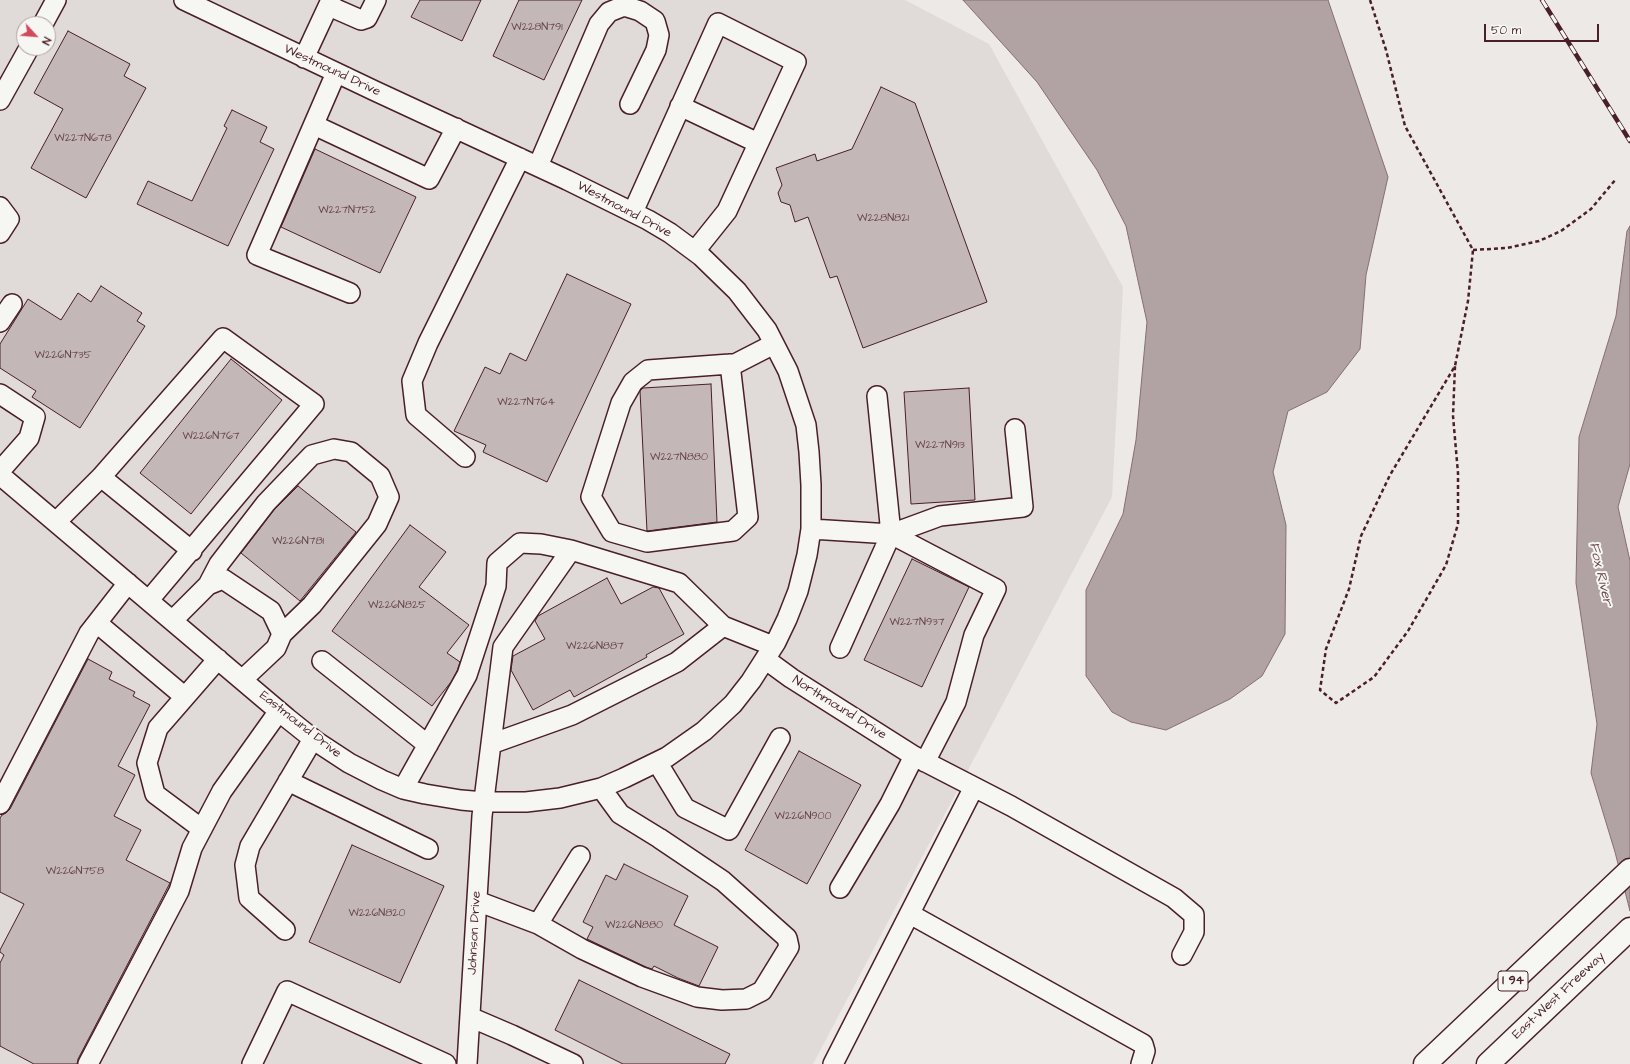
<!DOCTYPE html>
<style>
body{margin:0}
#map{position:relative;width:1630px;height:1064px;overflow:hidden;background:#ece9e6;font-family:"Architects Daughter",sans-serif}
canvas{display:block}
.north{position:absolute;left:16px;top:16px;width:40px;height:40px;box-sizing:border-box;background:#f6f6f2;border:1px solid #b1a0a2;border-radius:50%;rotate:116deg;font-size:11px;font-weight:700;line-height:16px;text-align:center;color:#4a1f2b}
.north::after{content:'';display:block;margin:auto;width:14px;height:18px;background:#d1495b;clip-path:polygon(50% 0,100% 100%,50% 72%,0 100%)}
.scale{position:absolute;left:1484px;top:24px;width:115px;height:18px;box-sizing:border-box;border:2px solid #4a1f2b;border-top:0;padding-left:5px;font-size:12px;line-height:14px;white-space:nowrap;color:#4a1f2b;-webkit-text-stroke:3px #f6f6f2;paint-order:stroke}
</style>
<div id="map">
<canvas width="1630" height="1064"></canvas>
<div class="north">N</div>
<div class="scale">50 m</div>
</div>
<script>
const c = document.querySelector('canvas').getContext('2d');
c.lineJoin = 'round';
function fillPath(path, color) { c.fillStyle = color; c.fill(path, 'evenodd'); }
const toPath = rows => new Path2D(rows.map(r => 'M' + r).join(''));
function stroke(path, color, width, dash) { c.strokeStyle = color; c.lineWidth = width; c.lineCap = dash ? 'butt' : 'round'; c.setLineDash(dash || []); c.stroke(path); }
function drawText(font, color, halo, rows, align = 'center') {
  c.font = font + ' "Architects Daughter",sans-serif'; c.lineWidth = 4; c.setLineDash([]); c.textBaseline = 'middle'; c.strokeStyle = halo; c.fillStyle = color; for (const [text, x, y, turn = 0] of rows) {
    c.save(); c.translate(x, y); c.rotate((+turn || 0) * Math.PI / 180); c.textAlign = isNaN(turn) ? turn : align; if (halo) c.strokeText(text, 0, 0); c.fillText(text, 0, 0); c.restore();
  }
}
const built = toPath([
 [0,0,905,0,989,44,1123,287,1112,497,813,1064,0,1064],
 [24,24,48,24,48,48,24,48]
]);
const water = toPath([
 [963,0,1328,0,1388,177,1366,275,1360,349,1327,392,1288,411,1273,472,1286,525,1285,634,1262,676,1230,699,1166,730,1131,722,1112,712,1086,676,1086,590,1123,514,1136,440,1147,322,1126,226,1097,170,1037,82,963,0],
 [1630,226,1630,464,1618,507,1630,561,1630,911,1615,852,1591,773,1597,724,1576,583,1579,437,1616,316,1627,231,1630,226]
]);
const building = toPath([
 [420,0,481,0,462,41,411,17,420,0],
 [519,0,582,0,544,80,493,56,519,0],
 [68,31,130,64,124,76,146,88,86,198,31,168,63,109,34,93,68,31],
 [881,87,915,103,987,302,863,348,837,276,830,278,808,217,795,222,790,205,781,202,778,193,782,185,776,168,815,154,817,161,852,149,881,87],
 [232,110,267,127,260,142,274,149,228,246,137,204,148,181,192,201,227,128,224,126,232,110],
 [315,149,416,197,380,273,281,227,315,149],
 [567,274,631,304,547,482,483,452,486,445,454,431,485,367,500,374,510,353,526,361,567,274],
 [101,286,142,313,137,321,145,326,80,428,32,397,36,391,0,368,0,344,28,299,61,320,78,293,91,302,101,286],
 [231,359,282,400,191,514,140,473,231,359],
 [711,384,717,522,647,531,640,391,643,388,711,384],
 [969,388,975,500,911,504,904,392,969,388],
 [298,486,356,532,300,601,241,553,274,510,298,486],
 [410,525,446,552,419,587,469,625,447,653,460,662,457,671,451,682,432,706,332,631,410,525],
 [912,559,969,587,922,687,864,660,912,559],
 [607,578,621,604,653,587,659,588,684,634,646,655,647,657,574,697,570,690,533,710,511,670,513,656,545,639,535,621,538,616,607,578],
 [88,659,112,672,109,679,135,692,133,696,150,705,118,766,135,775,114,816,141,830,126,860,170,883,78,1059,77,1064,34,1064,0,1046,0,963,4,955,0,952,0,950,24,904,0,892,0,818,2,815,6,813,10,809,88,659],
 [799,751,861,785,807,884,745,850,799,751],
 [352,845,444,886,400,983,309,942,352,845],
 [624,864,688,896,674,925,718,947,699,986,678,978,654,966,652,969,646,967,587,939,593,927,583,922,606,875,616,880,624,864],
 [579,980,730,1054,725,1064,623,1064,555,1030,579,980]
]);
const path = toPath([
 [1370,0,1386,50,1405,126,1473,250,1468,301,1455,366,1390,475,1361,536,1349,589,1326,649,1320,690,1336,703,1374,677,1408,631,1446,565,1458,524,1458,473,1453,416,1455,366],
 [1473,250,1507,248,1539,241,1561,231,1591,209,1616,179]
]);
const minor = toPath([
 [329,6,361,20,367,18,376,0],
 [43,24,56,0],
 [304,58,331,0],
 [336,73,257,255,350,293],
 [0,100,29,48],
 [680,106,758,143],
 [314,125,429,179,456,128],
 [538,166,599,24,609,12,624,6,640,11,655,21,659,35,656,50,630,104],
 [0,207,9,219,0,233],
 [633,212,718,23,796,62,727,211,695,251],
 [0,322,12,304],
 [730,364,748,517,733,531,647,542,612,532,591,497,621,403,633,382,648,370,730,364,735,364,774,344],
 [0,394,35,417,29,438,0,471],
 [465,457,416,415,412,381,428,343,520,158],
 [0,475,287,718,317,742,349,763,382,780,403,789,425,794,461,800,484,802,526,802,560,798,601,788,624,778,667,757,704,731,719,717,733,704,751,681,776,642,787,619,798,591,807,555,811,529,811,485,809,452,806,425,788,371,767,330,737,291,701,256,670,233,648,220,567,180,375,91,184,0],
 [101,477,192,551],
 [56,522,101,477,223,338,314,404,149,600],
 [811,529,891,534,940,516,1023,507,1015,429],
 [891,534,996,589,974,635,956,702,925,762],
 [571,550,679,583,723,626],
 [208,585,219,564,266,503,312,455,334,449,351,452,380,476,389,497,377,524,312,605,282,634],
 [173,620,208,585,223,579,271,611,282,634,276,648,242,680],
 [97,623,185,697],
 [840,648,891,534,877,396],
 [765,659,791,678,914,756,1011,806,1174,898,1194,915,1194,932,1182,955],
 [322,661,428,745],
 [491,744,572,715,677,662,723,626,773,646],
 [657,762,685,808,729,830,780,738],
 [288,781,428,849],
 [403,789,467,675,496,586,497,563,520,543,541,544,571,550,503,647,482,816,467,1064],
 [0,804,89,633,128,583],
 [202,829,155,794,147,763,158,728,218,659],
 [840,888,890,804,914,756],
 [477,901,538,924,582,949,642,977,697,997,722,1000,746,999,762,991,789,947,787,938,723,881,659,838,620,814,601,788],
 [910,914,1143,1044,1145,1051,1141,1064],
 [538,924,580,856],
 [285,930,249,898,245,865,250,846,313,739],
 [470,1017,512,1035,573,1064],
 [88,1064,179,891,192,848,222,791,279,711],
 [252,1064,287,991,446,1064],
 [833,1064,974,787]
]);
const highway = toPath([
 [1425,1064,1630,870],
 [1488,1064,1630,929]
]);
const rail = toPath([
 [1542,0,1630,141]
]);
const numberNames = [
 ["W228N791",537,28],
 ["W227N678",83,139],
 ["W227N752",347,211],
 ["W228N821",883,219],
 ["W226N735",63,356],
 ["W227N764",526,403],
 ["W226N767",211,437],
 ["W227N913",940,446],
 ["W227N880",679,458],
 ["W226N781",298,542],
 ["W226N825",397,606],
 ["W227N937",917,623],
 ["W226N887",595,647],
 ["W226N900",803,817],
 ["W226N758",75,872],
 ["W226N820",377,914],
 ["W226N880",634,926]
];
const shields = [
 [1513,981,30]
];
const shieldNames = [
 ["I 94",1513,981]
];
const streetNames = [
 ["Westmound Drive",332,71,25],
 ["Westmound Drive",624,210,28],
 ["Northmound Drive",839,708,32],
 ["Eastmound Drive",300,725,38],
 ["Johnson Drive",475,933,-87],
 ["East-West Freeway",1559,996,-43]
];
const waterNames = [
 ["Fox River",1600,574,77]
];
fillPath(built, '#e0dad8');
fillPath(water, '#b1a2a3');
stroke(water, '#886e73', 1);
fillPath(building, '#c4b7b7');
stroke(building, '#4a1f2b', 1);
stroke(minor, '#4a1f2b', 22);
stroke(highway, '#4a1f2b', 25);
stroke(path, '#4a1f2b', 2.5, [4, 3]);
stroke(minor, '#f6f6f2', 19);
stroke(highway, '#f6f6f2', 22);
stroke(rail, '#4a1f2b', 4.5);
stroke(rail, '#f6f6f2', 3, [9]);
drawText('11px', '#68454e', null, numberNames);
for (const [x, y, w] of shields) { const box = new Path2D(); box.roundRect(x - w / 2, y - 10, w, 20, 3); c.fillStyle = '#f6f6f2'; c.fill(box); stroke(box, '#4a1f2b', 1); }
drawText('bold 12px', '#4a1f2b', null, shieldNames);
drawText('13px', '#4a1f2b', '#f6f6f2', streetNames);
drawText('italic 14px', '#6e4d55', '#f6f6f2', waterNames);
</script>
